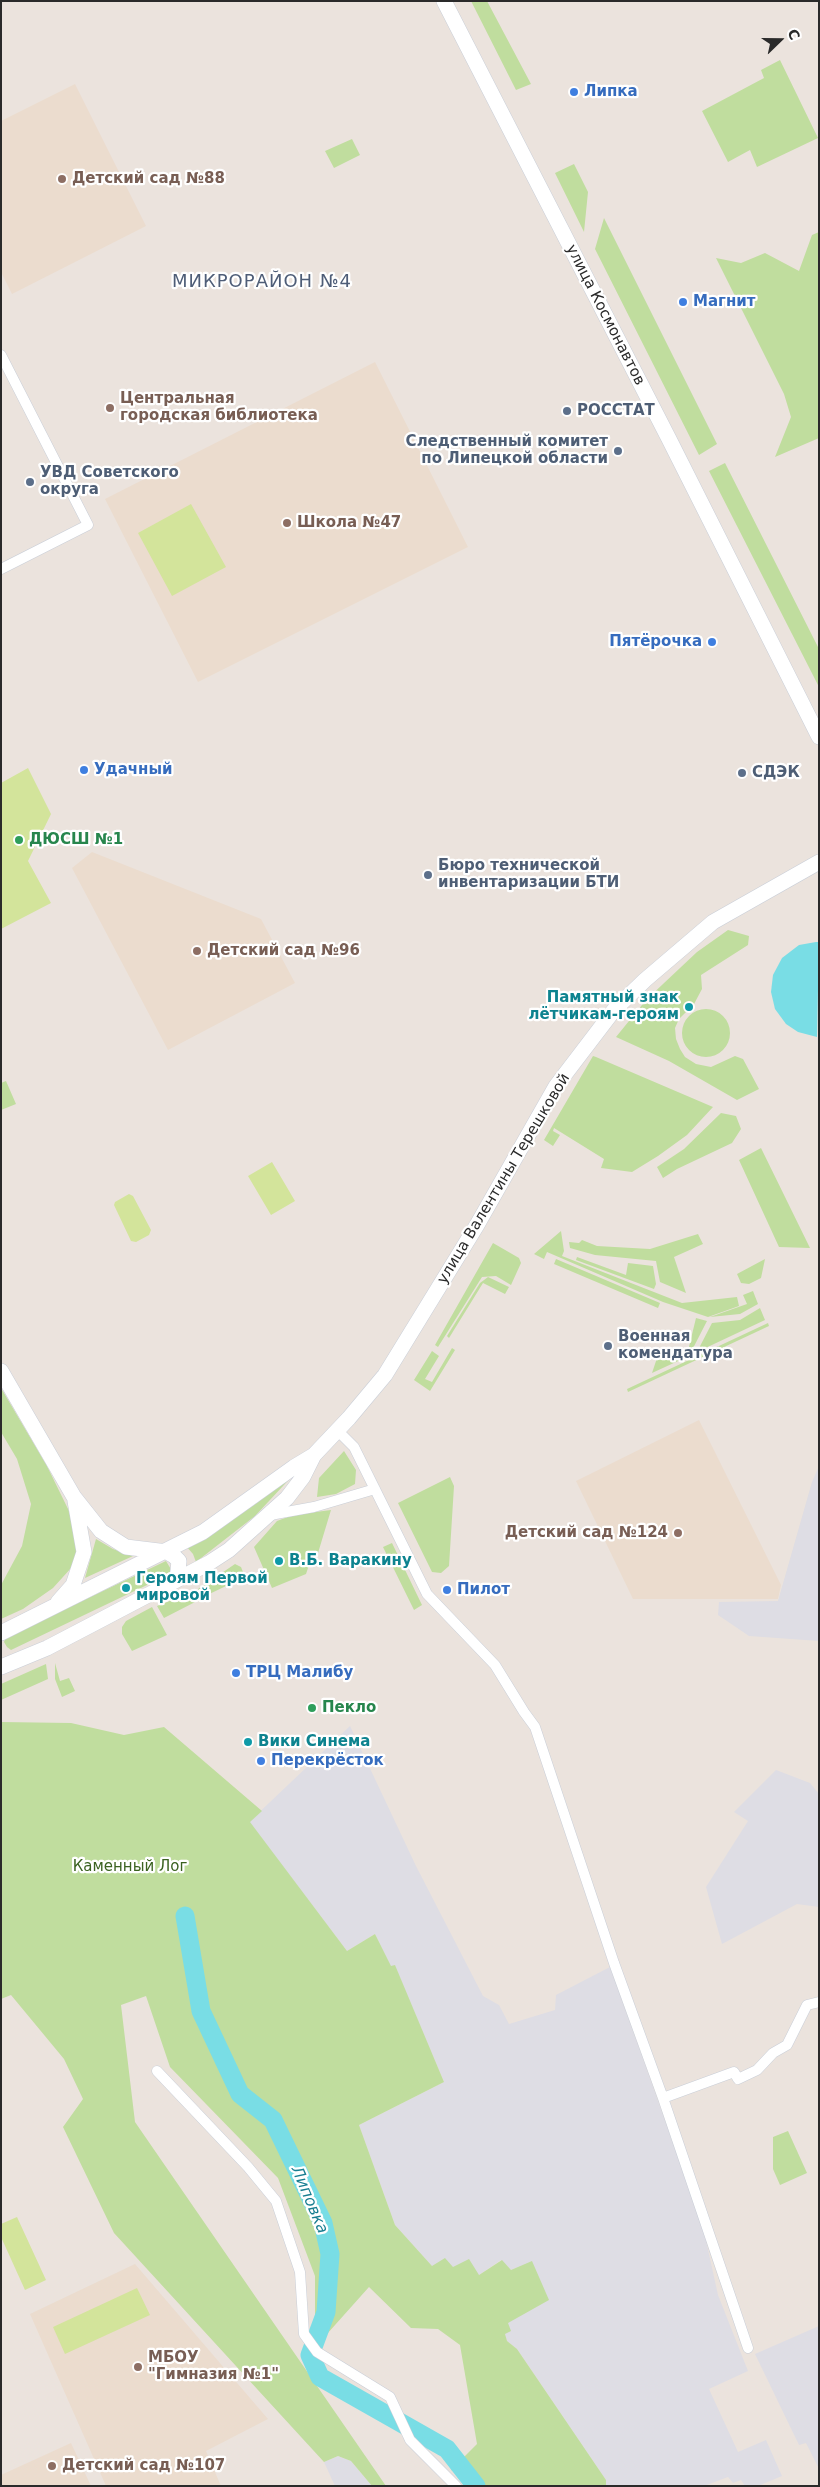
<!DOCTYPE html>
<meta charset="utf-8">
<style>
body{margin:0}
#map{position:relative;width:820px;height:2487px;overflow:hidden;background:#ebe3dd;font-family:"DejaVu Sans",sans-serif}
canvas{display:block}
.frame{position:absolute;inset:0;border:2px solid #2a2a2a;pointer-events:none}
.north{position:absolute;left:755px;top:15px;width:50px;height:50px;-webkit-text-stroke:4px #fff;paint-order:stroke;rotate:68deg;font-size:14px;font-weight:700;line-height:20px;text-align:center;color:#2a2a2a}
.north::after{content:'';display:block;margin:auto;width:18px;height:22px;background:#2a2a2a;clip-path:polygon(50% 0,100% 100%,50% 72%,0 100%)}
</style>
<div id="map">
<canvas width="820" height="2487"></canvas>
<div class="frame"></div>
<div class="north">С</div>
</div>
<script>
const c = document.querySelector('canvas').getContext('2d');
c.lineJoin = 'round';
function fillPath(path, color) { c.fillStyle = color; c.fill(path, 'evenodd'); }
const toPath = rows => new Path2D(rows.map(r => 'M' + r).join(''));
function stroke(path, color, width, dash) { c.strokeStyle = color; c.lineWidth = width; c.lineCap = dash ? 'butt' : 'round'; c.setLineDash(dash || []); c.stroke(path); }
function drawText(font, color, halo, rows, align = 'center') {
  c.font = font + ' "DejaVu Sans",sans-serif'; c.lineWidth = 4.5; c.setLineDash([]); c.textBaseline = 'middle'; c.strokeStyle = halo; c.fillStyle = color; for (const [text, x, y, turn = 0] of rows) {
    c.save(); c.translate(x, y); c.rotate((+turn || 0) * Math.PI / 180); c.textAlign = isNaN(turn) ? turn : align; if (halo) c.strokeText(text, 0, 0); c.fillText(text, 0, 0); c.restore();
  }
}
const industrial = toPath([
 [819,1466,819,1641,749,1636,718,1615,719,1602,778,1601,812,1482],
 [350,1726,416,1866,483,1996,499,2005,509,2024,555,2010,556,1995,610,1967,703,2227,718,2295,748,2371,709,2389,738,2452,766,2440,782,2476,758,2486,745,2486,741,2480,733,2483,728,2477,704,2486,606,2486,606,2480,517,2349,507,2341,505,2334,507,2323,532,2262,511,2270,501,2260,479,2275,453,2267,432,2266,395,2225,359,2125,444,2082,395,1966,391,1967,375,1934,347,1951,249,1822],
 [776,1770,810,1783,819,1794,819,1907,797,1904,722,1944,706,1887,748,1821,734,1812],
 [819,2326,819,2469,806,2443,799,2445,755,2354],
 [338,2456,351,2461,372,2486,335,2486,324,2462]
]);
const education = toPath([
 [75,84,146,226,12,294,1,272,1,121],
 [375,362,468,547,198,682,105,499],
 [92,852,261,919,295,983,168,1050,72,868],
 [699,1420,781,1585,778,1599,633,1599,576,1481],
 [135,2264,268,2419,206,2451,221,2486,106,2486,30,2314],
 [71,2443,91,2486,1,2486,1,2475]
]);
const green = toPath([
 [471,1,487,1,531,84,516,90],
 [780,60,818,138,757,167,750,150,728,162,702,111,764,78,761,70],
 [352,139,360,155,334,168,325,151],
 [574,164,588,192,584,232,555,173],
 [604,218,717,444,699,455,595,249],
 [819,232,819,438,775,457,791,417,784,394,716,258,741,263,765,253,799,271,812,235],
 [725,463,819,649,819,687,709,471],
 [728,930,749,936,748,945,701,975,702,989,694,1004,679,1019,675,1028,676,1039,680,1049,685,1057,696,1064,711,1067,735,1056,743,1059,759,1089,737,1100,669,1061,616,1037,646,1000,697,952],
 '682 1033a24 24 0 1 1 48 0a24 24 0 1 1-48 0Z',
 [593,1056,596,1057,713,1107,687,1135,658,1156,632,1172,601,1168,604,1159,554,1128,553,1131,560,1135,553,1146,544,1140],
 [6,1081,16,1104,1,1110,1,1083],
 [721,1113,736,1116,741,1129,732,1143,677,1169,663,1178,657,1167,684,1149],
 [761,1148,810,1248,779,1247,739,1160],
 [561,1231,564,1251,562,1256,682,1303,737,1297,739,1306,708,1317,663,1302,547,1252,544,1259,534,1254],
 [698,1234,703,1244,674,1257,686,1293,660,1282,656,1261,595,1255,570,1248,569,1242,579,1243,582,1240,597,1246,650,1249],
 [493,1243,519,1258,521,1263,511,1285,496,1276,482,1277,438,1347,435,1345],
 [577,1257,626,1275,628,1263,653,1266,656,1284,654,1289,576,1260],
 [556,1259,660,1303,658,1308,554,1264],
 [765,1259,761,1278,749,1284,741,1283,737,1274],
 [488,1277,509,1287,505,1294,483,1283,449,1338,447,1336,480,1283],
 [753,1291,758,1304,740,1314,710,1317,747,1304,743,1295],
 [760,1308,765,1320,697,1352,712,1323,740,1320],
 [696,1318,707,1321,689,1356,652,1373,660,1349,687,1355],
 [768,1323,769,1326,628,1392,627,1389],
 [452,1348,455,1350,430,1391,414,1380,432,1351,439,1356,425,1379,432,1382],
 [1,1388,47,1466,69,1511,77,1530,77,1553,72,1567,53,1588,23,1609,1,1619,1,1585,22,1546,31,1504,17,1459,1,1432],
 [344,1451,356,1470,355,1484,336,1494,317,1497,319,1478],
 [297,1471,255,1516,196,1562,193,1554,186,1546,254,1505],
 [450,1477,454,1486,449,1566,441,1573,432,1572,398,1503],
 [331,1510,318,1553,312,1556,306,1574,272,1588,254,1547,277,1521,293,1515],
 [96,1539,113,1549,133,1556,85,1578],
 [392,1543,422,1605,414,1610,383,1547],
 [166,1561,172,1571,168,1575,11,1650,7,1647,4,1642,6,1637],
 [235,1564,241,1567,245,1577,203,1597,198,1589],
 [195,1591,199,1600,164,1618,157,1606],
 [152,1607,167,1635,132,1651,122,1634,122,1627,126,1621],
 [55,1663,60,1681,69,1678,75,1691,62,1697,55,1679],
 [46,1664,48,1679,1,1700,1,1684],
 [1,1722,71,1723,124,1735,164,1727,262,1811,250,1822,347,1951,375,1934,391,1966,395,1965,444,2082,359,2125,395,2225,432,2266,445,2258,453,2267,469,2259,479,2275,502,2260,511,2270,532,2261,549,2300,508,2323,511,2331,505,2334,507,2341,517,2349,606,2480,606,2486,478,2486,476,2483,451,2470,477,2444,460,2345,438,2329,411,2328,369,2287,327,2334,315,2333,315,2276,278,2178,170,2067,146,1996,121,2005,135,2122,386,2486,372,2486,351,2461,338,2456,324,2462,114,2233,63,2127,83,2099,64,2059,11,1995,1,1999],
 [788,2131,807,2173,780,2185,773,2169,773,2137]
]);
const pitch = toPath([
 [191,504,226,567,172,596,138,533],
 [28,768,51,814,28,861,51,903,1,929,1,783],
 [272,1162,295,1201,271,1215,248,1176],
 [129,1194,133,1196,151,1230,149,1235,136,1242,131,1241,114,1205,115,1202],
 [17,2217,46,2280,25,2290,1,2237,1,2224],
 [137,2288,150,2315,65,2354,53,2327]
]);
const water = toPath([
 [816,942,819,942,817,1037,798,1032,786,1024,775,1009,771,992,773,975,782,958,799,945]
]);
const river = toPath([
 [185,1916,201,2011,240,2094,273,2120,323,2223,330,2254,326,2312,310,2355,320,2377,447,2449,476,2486]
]);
const minor = toPath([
 [1,355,88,525,1,569],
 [338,1431,354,1447,427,1594,495,1665,524,1712,535,1727,614,1963,663,2098,748,2348],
 [270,1515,314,1507,375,1489],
 [157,2071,248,2167,276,2201,300,2272,304,2334,317,2352,390,2397,410,2440,456,2486],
 [663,2098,734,2072,738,2079,757,2070,773,2053,787,2045,807,2005,819,2002]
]);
const secondary = toPath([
 [444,1,669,439,819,737],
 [1,1371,74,1497,101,1531,126,1547,167,1552,174,1556,179,1561,177,1580],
 [58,1602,73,1585,84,1552,75,1501],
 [1,1633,203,1532,294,1467,314,1455,349,1418,385,1375,477,1225,556,1086,614,1010,645,980,713,922,819,862],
 [1,1667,47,1648,93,1624,209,1563,229,1550,287,1498,303,1477,314,1455]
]);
const markers = [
 [574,92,5,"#3f7fe0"],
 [62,179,5,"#8d6e63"],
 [683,302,5,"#3f7fe0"],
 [110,408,5,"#8d6e63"],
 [567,411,5,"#5c6f8a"],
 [618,451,5,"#5c6f8a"],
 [30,482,5,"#5c6f8a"],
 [287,523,5,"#8d6e63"],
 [712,642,5,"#3f7fe0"],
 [84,770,5,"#3f7fe0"],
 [742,773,5,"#5c6f8a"],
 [19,840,5,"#2e9e5b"],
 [428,875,5,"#5c6f8a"],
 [197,951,5,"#8d6e63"],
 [689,1007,5,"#0f9aa8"],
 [608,1346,5,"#5c6f8a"],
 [678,1533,5,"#8d6e63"],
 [279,1561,5,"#0f9aa8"],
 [126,1588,5,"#0f9aa8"],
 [447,1590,5,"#3f7fe0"],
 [236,1673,5,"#3f7fe0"],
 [312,1708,5,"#2e9e5b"],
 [248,1742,5,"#0f9aa8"],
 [261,1761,5,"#3f7fe0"],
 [138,2367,5,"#8d6e63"],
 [52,2466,5,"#8d6e63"]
];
const shopNames = [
 ["Липка",584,92],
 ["Магнит",693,302],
 ["Пятёрочка",702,642,"right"],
 ["Удачный",94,770],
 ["Пилот",457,1590],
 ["ТРЦ Малибу",246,1673],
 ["Перекрёсток",271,1761]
];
const educationNames = [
 ["Детский сад №88",72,179],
 ["Центральная",120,399],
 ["городская библиотека",120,416],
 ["Школа №47",297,523],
 ["Детский сад №96",207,951],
 ["Детский сад №124",668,1533,"right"],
 ["МБОУ",148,2358],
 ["\"Гимназия №1\"",148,2375],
 ["Детский сад №107",62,2466]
];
const streetNames = [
 ["улица Космонавтов",605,315,63],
 ["улица Валентины Терешковой",504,1179,-59]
];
const serviceNames = [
 ["РОССТАТ",577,411],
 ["Следственный комитет",608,442,"right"],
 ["по Липецкой области",608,459,"right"],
 ["УВД Советского",40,473],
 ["округа",40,490],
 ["СДЭК",752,773],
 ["Бюро технической",438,866],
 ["инвентаризации БТИ",438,883],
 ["Военная",618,1337],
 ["комендатура",618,1354]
];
const leisureNames = [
 ["ДЮСШ №1",29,840],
 ["Пекло",322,1708]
];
const cultureNames = [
 ["Памятный знак",679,998,"right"],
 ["лётчикам-героям",679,1015,"right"],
 ["В.Б. Варакину",289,1561],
 ["Героям Первой",136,1579],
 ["мировой",136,1596],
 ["Вики Синема",258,1742]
];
const parkNames = [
 ["Каменный Лог",130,1867]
];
const waterNames = [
 ["Липовка",309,2200,67]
];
const quarterNames = [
 ["МИКРОРАЙОН №4",262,282]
];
fillPath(industrial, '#dedde4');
fillPath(education, '#ebdcce');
fillPath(green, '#c0dd9e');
fillPath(pitch, '#d3e49b');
fillPath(water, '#79dde5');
stroke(river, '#79dde5', 19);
stroke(minor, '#c9ced7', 11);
stroke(secondary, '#c9ced7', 16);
stroke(minor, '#fff', 10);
stroke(secondary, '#fff', 15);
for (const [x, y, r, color] of markers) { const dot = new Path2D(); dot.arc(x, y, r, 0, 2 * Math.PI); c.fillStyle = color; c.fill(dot); stroke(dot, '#fff', 2); }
drawText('bold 15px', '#366cbe', '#fff', shopNames, 'left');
drawText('bold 15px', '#785e54', '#fff', educationNames, 'left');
drawText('15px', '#2a2a2a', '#fff', streetNames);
drawText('bold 15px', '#4e5e75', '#fff', serviceNames, 'left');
drawText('bold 15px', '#27864d', '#fff', leisureNames, 'left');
drawText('bold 15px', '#0d838f', '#fff', cultureNames, 'left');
drawText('15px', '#3a6220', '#fff', parkNames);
drawText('italic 16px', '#187e91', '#fff', waterNames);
c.letterSpacing = '1px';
drawText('18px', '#4e5d77', '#fff', quarterNames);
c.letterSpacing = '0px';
</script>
